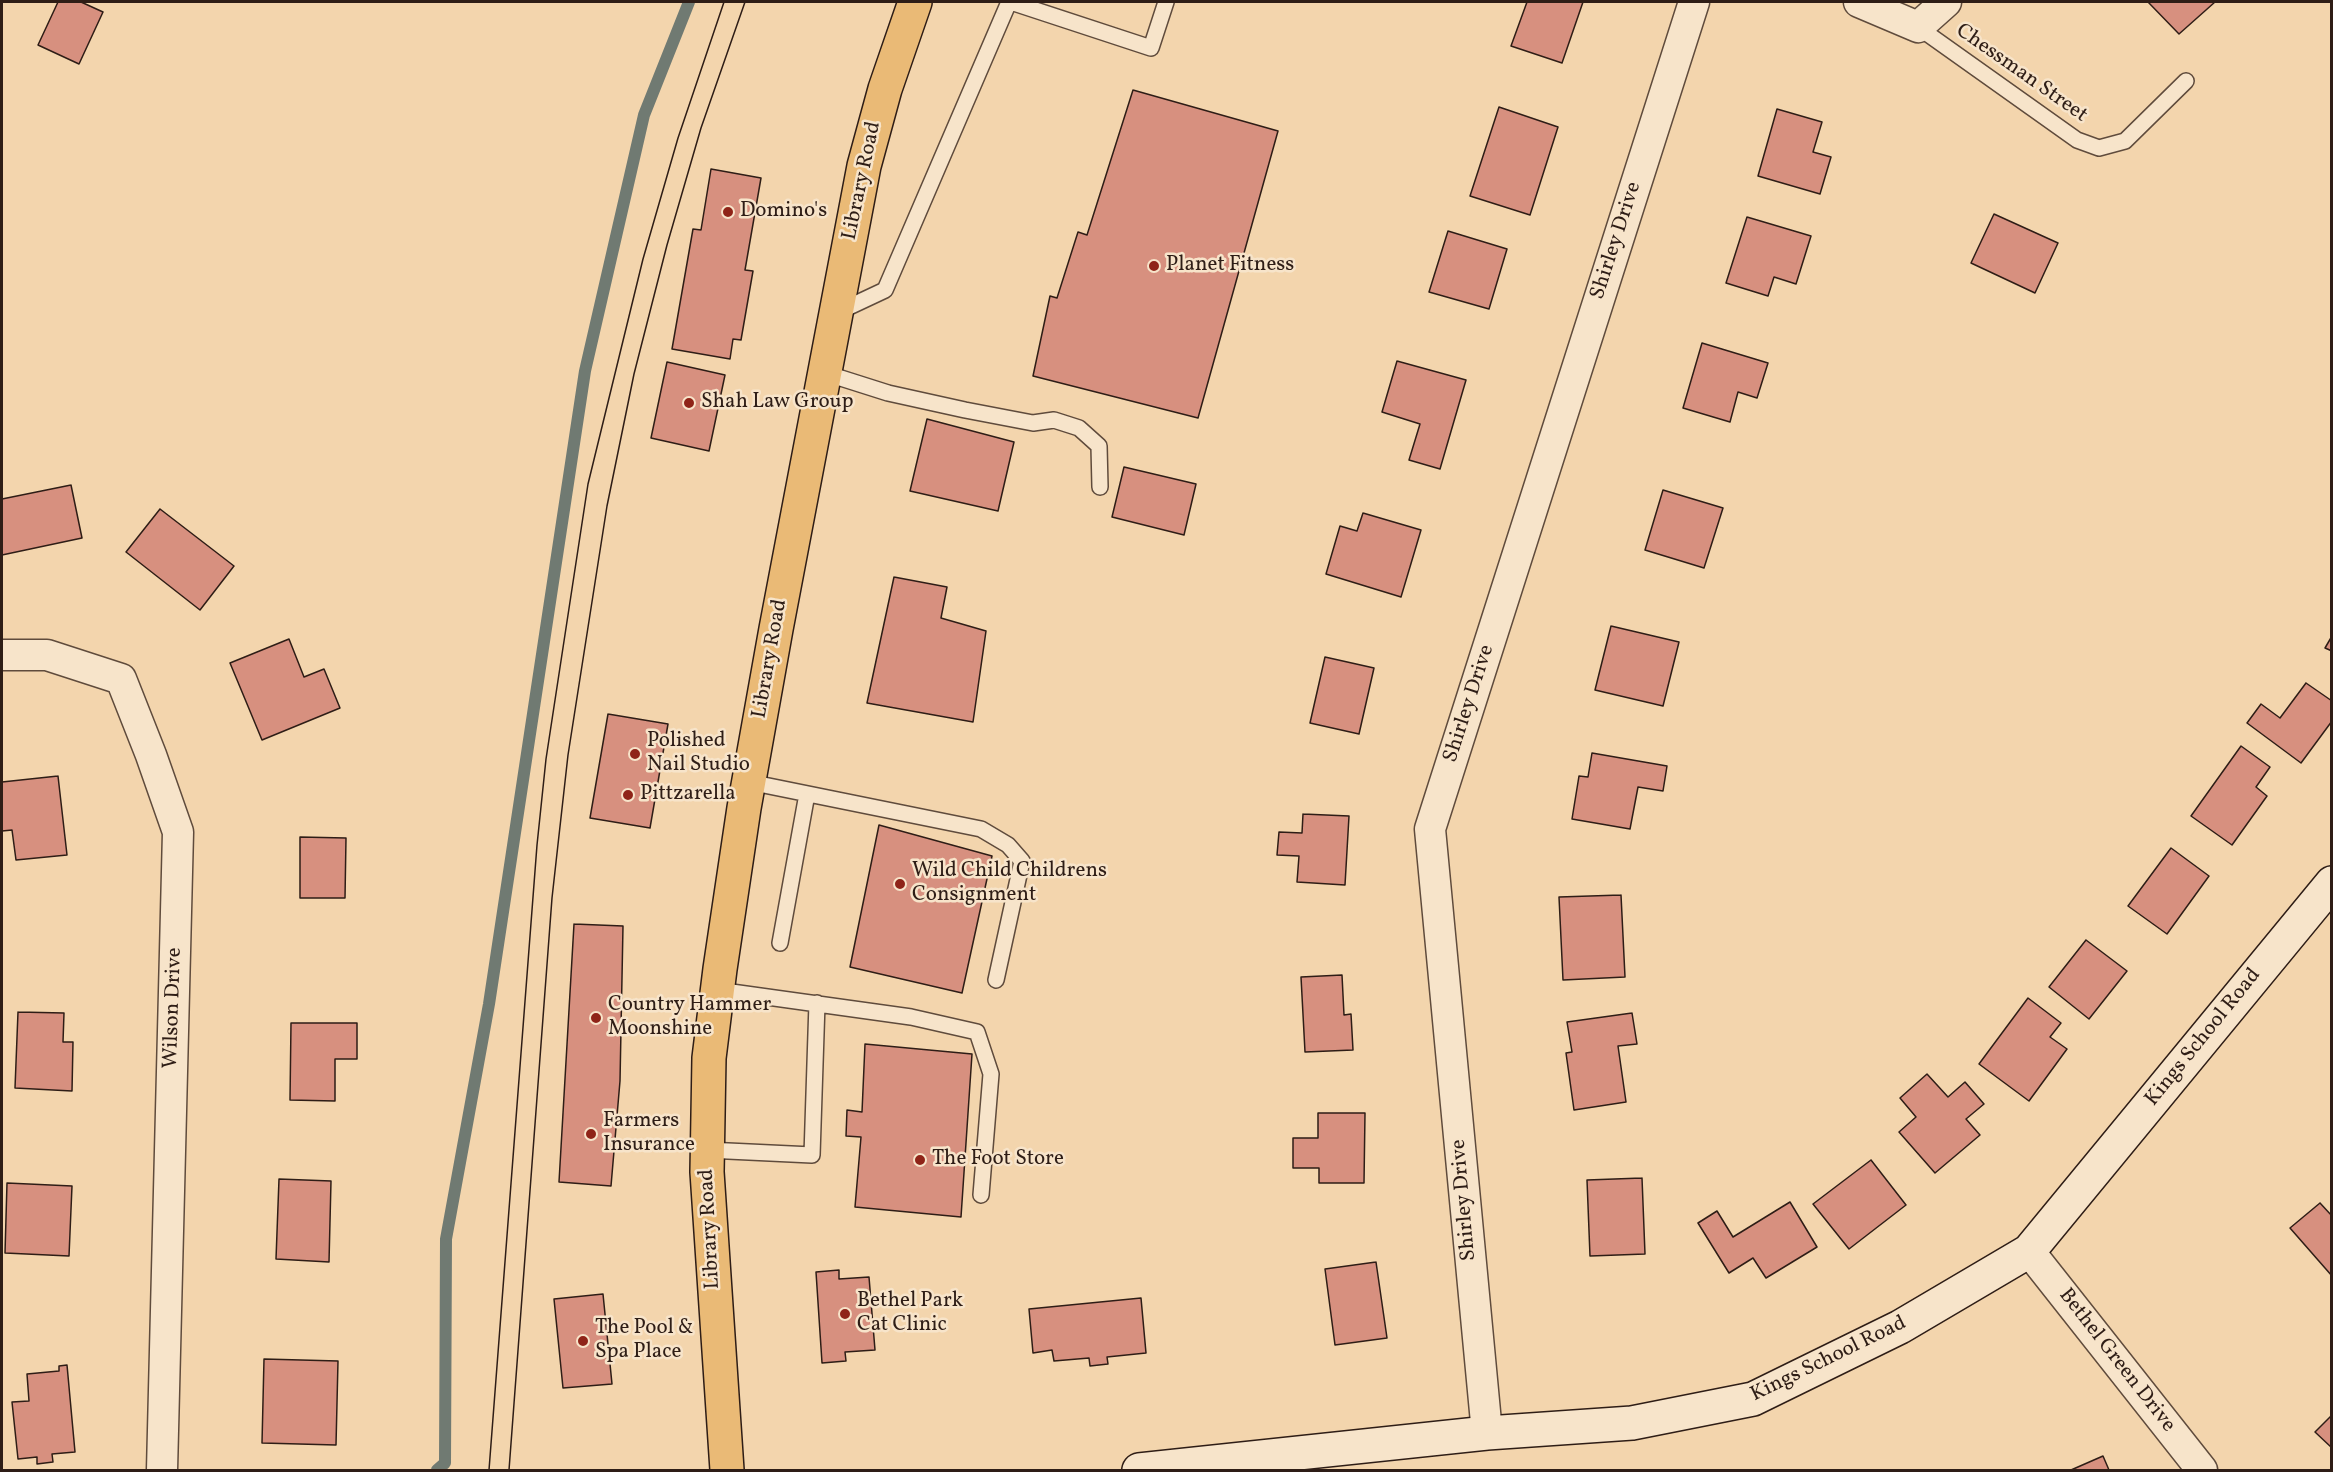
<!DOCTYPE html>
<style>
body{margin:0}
#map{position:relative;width:2333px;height:1472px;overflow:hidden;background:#f3d5ad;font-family:Vollkorn,serif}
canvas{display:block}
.frame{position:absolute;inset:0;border:3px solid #2e1d16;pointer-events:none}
</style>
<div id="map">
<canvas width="2333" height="1472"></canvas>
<div class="frame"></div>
</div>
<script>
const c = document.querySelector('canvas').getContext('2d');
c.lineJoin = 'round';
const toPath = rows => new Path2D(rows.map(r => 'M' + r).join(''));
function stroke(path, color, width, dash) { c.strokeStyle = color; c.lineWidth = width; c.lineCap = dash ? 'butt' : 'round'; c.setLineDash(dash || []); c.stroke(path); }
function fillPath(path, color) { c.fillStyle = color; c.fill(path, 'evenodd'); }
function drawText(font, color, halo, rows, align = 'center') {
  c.font = font + ' Vollkorn,serif'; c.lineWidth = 5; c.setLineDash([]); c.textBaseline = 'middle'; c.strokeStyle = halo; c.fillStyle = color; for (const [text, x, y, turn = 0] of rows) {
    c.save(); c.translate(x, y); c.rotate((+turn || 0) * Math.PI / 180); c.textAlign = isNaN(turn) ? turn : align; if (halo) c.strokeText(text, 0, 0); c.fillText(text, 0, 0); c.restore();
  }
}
const stream = toPath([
 [437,1470,445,1463,446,1239,489,1004,585,371,644,115,689,2]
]);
const building = toPath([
 [58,2,81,2,103,12,79,64,38,45,58,2],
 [1527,2,1583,2,1562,63,1511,46,1527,2],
 [2148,2,2215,2,2179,34,2148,2],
 [1133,90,1278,131,1198,418,1033,376,1050,296,1057,298,1078,232,1087,235,1133,90],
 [1499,107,1558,127,1530,215,1470,196,1499,107],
 [1777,109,1822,122,1813,152,1831,157,1820,194,1758,176,1777,109],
 [711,169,761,178,745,270,753,271,741,340,733,339,730,359,672,349,693,229,701,230,711,169],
 [1994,214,2058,243,2035,293,1971,263,1994,214],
 [1747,217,1811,236,1796,284,1774,277,1768,296,1726,283,1747,217],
 [1448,231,1507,249,1489,309,1429,292,1448,231],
 [1702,343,1768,363,1757,398,1738,392,1730,422,1683,408,1702,343],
 [1397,361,1466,380,1440,469,1409,460,1420,424,1382,412,1397,361],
 [667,362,725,375,709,451,651,438,667,362],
 [927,419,1014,442,998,511,910,491,927,419],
 [1124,467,1196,484,1184,535,1112,517,1124,467],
 [71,485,82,538,2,555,2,499,71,485],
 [1663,490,1723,508,1704,568,1645,550,1663,490],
 [160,509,234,566,200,610,126,552,160,509],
 [1363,513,1421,530,1401,597,1326,574,1340,526,1357,531,1363,513],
 [894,577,947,587,941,618,986,631,973,722,867,703,894,577],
 [1611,626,1679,642,1663,706,1595,690,1611,626],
 [2332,636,2332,651,2325,648,2332,636],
 [289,639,304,677,324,669,340,708,262,740,230,663,289,639],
 [1325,657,1374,668,1359,734,1310,723,1325,657],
 [2306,683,2332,701,2332,721,2301,763,2247,723,2261,704,2280,718,2306,683],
 [608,714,668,724,650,828,590,818,608,714],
 [2241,746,2270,767,2256,787,2267,796,2232,845,2191,816,2241,746],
 [1592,753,1667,766,1663,791,1638,787,1630,829,1572,819,1579,776,1588,777,1592,753],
 [58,776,67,855,16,860,12,830,2,831,2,782,58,776],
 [1303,814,1349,816,1345,885,1297,882,1299,856,1277,855,1279,832,1302,833,1303,814],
 [879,825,992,856,962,993,850,967,879,825],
 [300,837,346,838,345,898,300,898,300,837],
 [2171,848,2209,876,2167,934,2128,906,2171,848],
 [1621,895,1625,977,1563,980,1559,897,1621,895],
 [574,924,623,926,620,1081,611,1186,559,1182,574,924],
 [2086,940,2127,971,2089,1019,2049,987,2086,940],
 [1342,975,1344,1015,1351,1014,1353,1050,1305,1052,1301,977,1342,975],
 [2028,998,2061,1023,2050,1037,2067,1049,2029,1101,1979,1064,2028,998],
 [18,1012,64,1013,63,1042,73,1042,72,1091,15,1088,18,1012],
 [1632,1013,1637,1044,1618,1046,1626,1102,1574,1110,1566,1053,1572,1052,1567,1022,1632,1013],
 [291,1023,357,1023,357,1059,335,1059,335,1101,290,1100,291,1023],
 [865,1044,972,1054,961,1217,855,1207,861,1137,846,1136,847,1110,862,1112,865,1044],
 [1927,1074,1948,1097,1965,1082,1984,1104,1966,1119,1980,1135,1935,1173,1899,1132,1916,1117,1900,1098,1927,1074],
 [1318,1113,1365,1113,1364,1183,1319,1183,1319,1168,1293,1168,1293,1138,1318,1138,1318,1113],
 [1871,1160,1906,1205,1849,1249,1813,1204,1871,1160],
 [1642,1178,1645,1254,1590,1256,1587,1180,1642,1178],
 [279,1179,331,1181,329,1262,276,1259,279,1179],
 [7,1183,72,1186,69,1256,5,1253,7,1183],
 [1790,1202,1817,1247,1766,1278,1753,1258,1729,1273,1698,1223,1717,1211,1733,1237,1790,1202],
 [2320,1203,2332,1216,2332,1276,2290,1228,2320,1203],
 [1376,1262,1387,1338,1335,1345,1325,1269,1376,1262],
 [839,1270,839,1279,869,1277,875,1350,845,1352,846,1361,822,1363,816,1272,839,1270],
 [603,1294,612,1384,563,1388,554,1299,603,1294],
 [1141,1298,1146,1353,1107,1357,1108,1364,1090,1366,1089,1358,1054,1361,1052,1350,1033,1353,1029,1309,1141,1298],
 [264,1359,338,1361,336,1445,262,1443,264,1359],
 [67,1365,75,1452,52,1454,53,1462,37,1464,37,1457,18,1459,12,1402,29,1401,27,1374,59,1371,59,1366,67,1365],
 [2332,1415,2332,1448,2315,1432,2332,1415],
 [2103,1456,2109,1470,2071,1470,2103,1456]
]);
const lane = toPath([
 [1011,2,1151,48,1166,2],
 [1918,27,2077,140,2099,148,2125,141,2186,81],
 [836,313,885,290,1009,2],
 [825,373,888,393,965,410,1033,423,1054,420,1079,428,1099,446,1100,487],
 [749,782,981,829,1008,845,1022,861,996,980],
 [780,943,807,794],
 [717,990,911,1017,977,1032,991,1074,981,1195],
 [707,1150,812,1155,817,1003]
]);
const street = toPath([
 [1859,2,1918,27,1946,2],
 [2,655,47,655,121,679,151,755,178,832,162,1470],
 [2029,1251,2202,1470],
 [1487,1433,1430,829,1694,2]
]);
const secondary = toPath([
 [1139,1470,1487,1433,1632,1423,1753,1399,1900,1327,2029,1251,2332,883]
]);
const primary = toPath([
 [727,1470,707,1172,709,1058,720,969,744,808,776,629,864,166,885,89,915,2]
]);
const tram = toPath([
 [489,1470,537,845,546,759,588,484,643,259,678,138,724,2],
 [509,1470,552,898,568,755,607,506,634,374,667,245,701,128,745,2]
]);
const markers = [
 [728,212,6,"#8f2418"],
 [1154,266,6,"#8f2418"],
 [689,403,6,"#8f2418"],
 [635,754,6,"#8f2418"],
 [628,795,6,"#8f2418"],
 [900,884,6,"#8f2418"],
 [596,1018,6,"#8f2418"],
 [591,1134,6,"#8f2418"],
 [920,1160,6,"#8f2418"],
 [845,1314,6,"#8f2418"],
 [583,1341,6,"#8f2418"]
];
const streetNames = [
 ["Chessman Street",2021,74,35],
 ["Library Road",863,181,-78],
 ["Shirley Drive",1617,241,-72],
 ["Library Road",771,659,-80],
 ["Shirley Drive",1470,704,-72],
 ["Wilson Drive",174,1008,-88],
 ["Kings School Road",2204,1038,-51],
 ["Shirley Drive",1465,1200,-95],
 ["Library Road",711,1229,-93],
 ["Kings School Road",1829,1360,-26],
 ["Bethel Green Drive",2116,1361,52]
];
const poiNames = [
 ["Domino's",740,212],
 ["Planet Fitness",1166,266],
 ["Shah Law Group",701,403],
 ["Polished",647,742],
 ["Nail Studio",647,766],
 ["Pittzarella",640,795],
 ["Wild Child Childrens",912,872],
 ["Consignment",912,896],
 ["Country Hammer",608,1006],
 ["Moonshine",608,1030],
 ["Farmers",603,1122],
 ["Insurance",603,1146],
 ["The Foot Store",932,1160],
 ["Bethel Park",857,1302],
 ["Cat Clinic",857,1326],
 ["The Pool &",595,1329],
 ["Spa Place",595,1353]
];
stroke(stream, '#707a72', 12);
fillPath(building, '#d7907f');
stroke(building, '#2e1d16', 1.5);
stroke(lane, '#5f4b3c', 18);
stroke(street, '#5f4b3c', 33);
stroke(secondary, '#2e1d16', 36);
stroke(primary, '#2e1d16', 36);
stroke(lane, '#f7e4ca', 15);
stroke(street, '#f7e4ca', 30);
stroke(secondary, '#f7e4ca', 33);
stroke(primary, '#eaba76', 33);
stroke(tram, '#2e1d16', 1.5);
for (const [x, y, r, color] of markers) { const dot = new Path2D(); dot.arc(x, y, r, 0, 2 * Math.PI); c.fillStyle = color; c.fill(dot); stroke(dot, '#f7e4ca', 2); }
drawText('21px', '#2e1d16', '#f7e4ca', streetNames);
drawText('21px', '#2e1d16', '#f7e4ca', poiNames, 'left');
</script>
